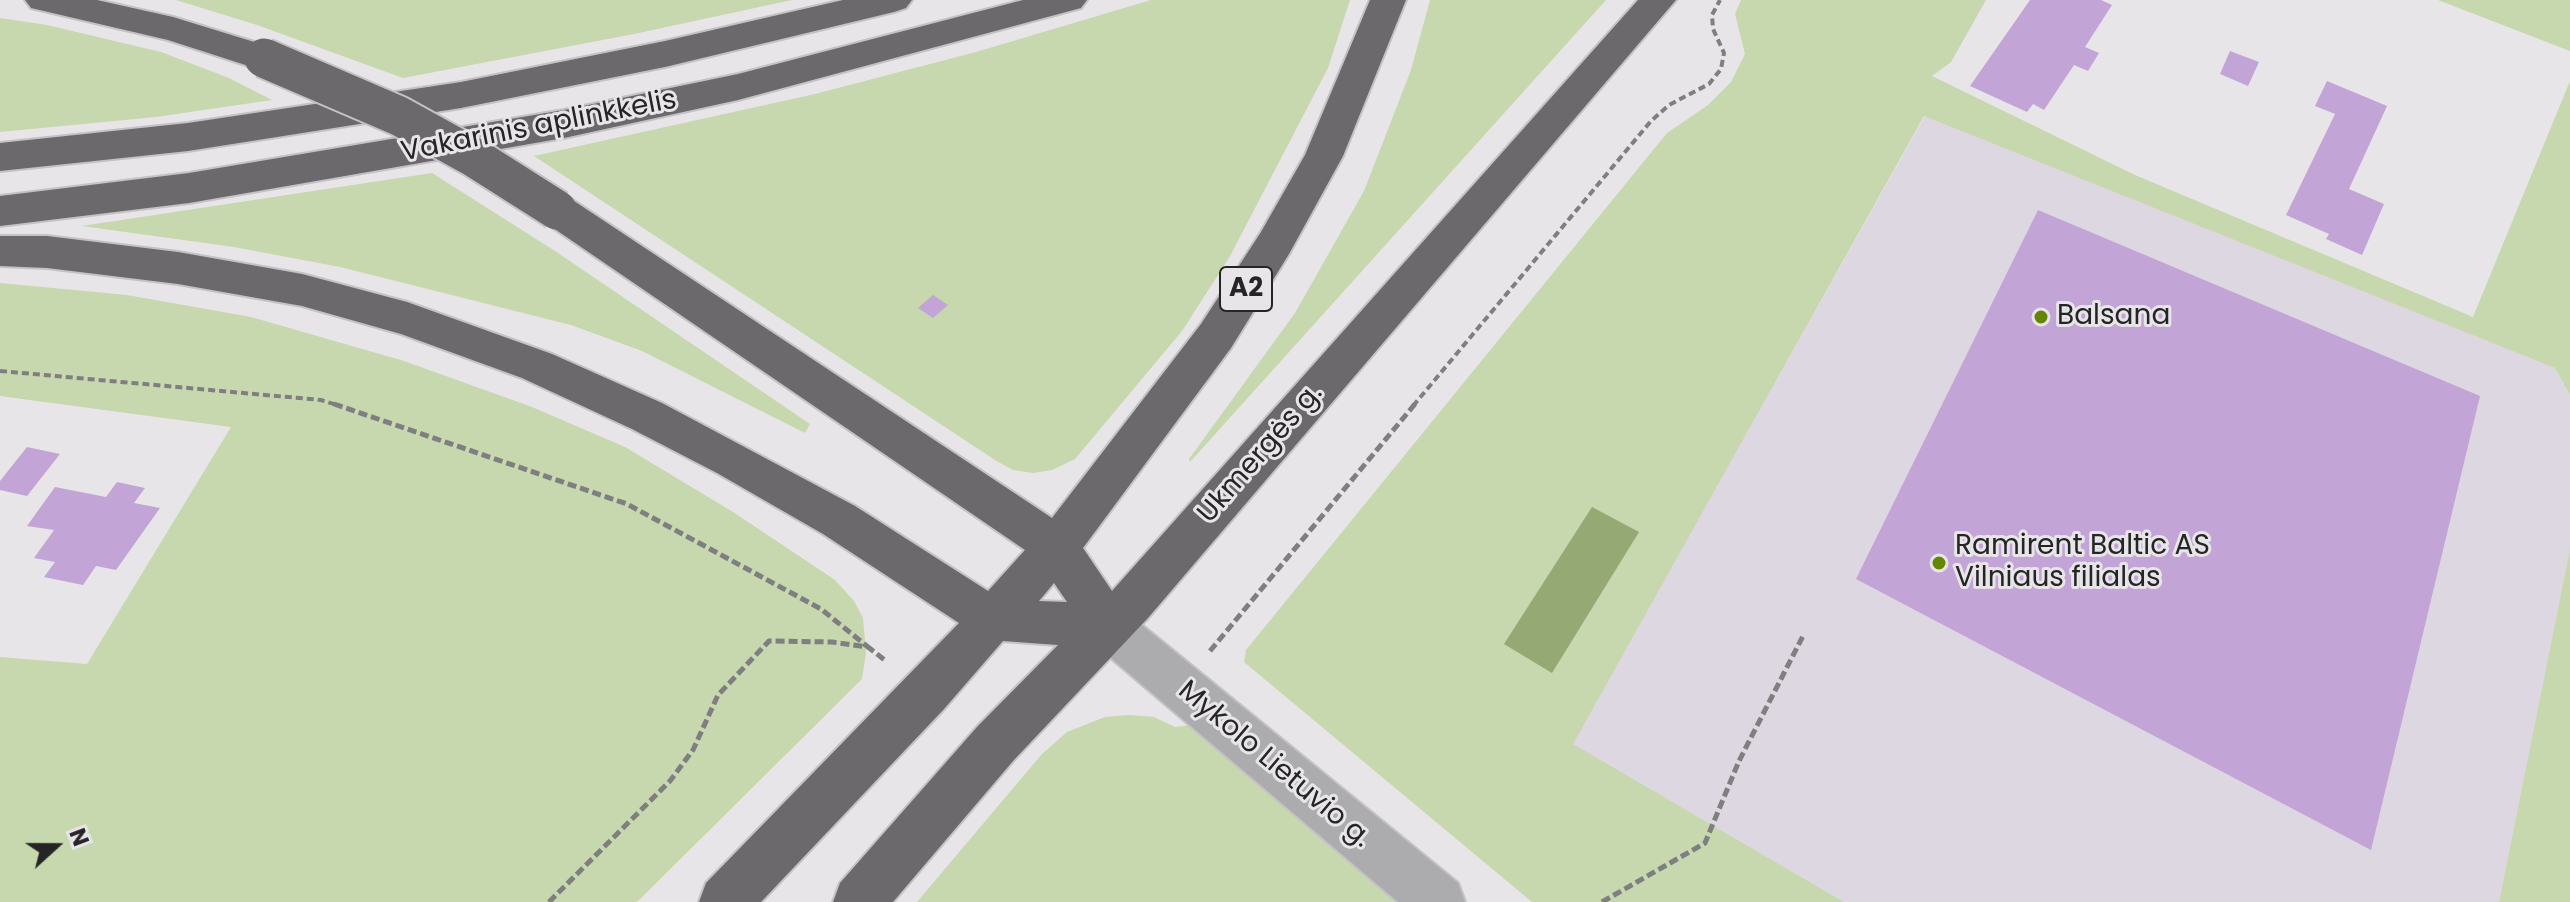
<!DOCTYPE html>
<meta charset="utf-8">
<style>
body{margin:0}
#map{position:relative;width:2570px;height:902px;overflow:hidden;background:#e7e5e8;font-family:Poppins,sans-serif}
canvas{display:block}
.north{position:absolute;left:16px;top:806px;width:80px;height:80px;-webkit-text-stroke:6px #e7e5e8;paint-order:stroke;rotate:69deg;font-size:22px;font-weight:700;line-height:32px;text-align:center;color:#252526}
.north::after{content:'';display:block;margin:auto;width:28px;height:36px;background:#252526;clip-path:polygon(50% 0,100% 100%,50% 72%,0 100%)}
</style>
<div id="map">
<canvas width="2570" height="902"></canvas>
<div class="north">N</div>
</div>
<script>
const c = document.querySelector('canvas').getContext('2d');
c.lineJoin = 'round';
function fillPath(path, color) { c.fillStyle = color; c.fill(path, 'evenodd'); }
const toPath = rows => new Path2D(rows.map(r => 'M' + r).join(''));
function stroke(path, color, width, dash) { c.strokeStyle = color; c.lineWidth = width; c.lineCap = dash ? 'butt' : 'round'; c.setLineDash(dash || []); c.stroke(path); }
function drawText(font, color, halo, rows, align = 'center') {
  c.font = font + ' Poppins,sans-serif'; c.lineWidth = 6; c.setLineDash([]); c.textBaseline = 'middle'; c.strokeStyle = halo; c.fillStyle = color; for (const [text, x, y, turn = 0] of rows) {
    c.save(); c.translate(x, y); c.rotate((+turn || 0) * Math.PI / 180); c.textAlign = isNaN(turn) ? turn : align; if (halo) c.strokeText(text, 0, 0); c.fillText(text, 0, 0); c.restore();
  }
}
const built = toPath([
 [1925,116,2555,368,2570,395,2570,549,2499,902,1844,902,1572,744]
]);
const green = toPath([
 [176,0,792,0,634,34,403,78,257,25],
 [1151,0,1350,0,1328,68,1229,258,1182,331,1075,459,1052,470,1033,473,1013,470,995,460,534,156,815,94,976,52],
 [1430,0,1606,0,1190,462,1189,459,1295,313,1364,191,1411,70],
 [1741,0,1986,0,1951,62,1932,76,2135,175,2473,317,2570,81,2570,395,2555,368,1924,116,1573,744,1844,902,1532,902,1244,662,1246,650,1667,133,1708,105,1731,82,1745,54,1735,14],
 [2438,0,2570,0,2570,51],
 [0,18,47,25,161,52,229,78,272,100,156,117,0,132],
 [432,173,555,251,810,424,805,433,642,351,571,325,340,267,234,247,82,226],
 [0,283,127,295,251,317,404,361,532,407,625,447,733,512,835,580,854,601,863,618,866,653,862,679,637,902,0,902,0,657,87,664,231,427,0,396],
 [2570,549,2570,902,2499,902],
 [1129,715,1154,717,1175,727,1191,725,1399,902,917,902,1042,754,1067,732,1105,717]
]);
const water = toPath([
 [1592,507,1639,532,1552,673,1504,644]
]);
const building = toPath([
 [2030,0,2101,0,2112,5,2085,47,2099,53,2088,71,2074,65,2044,110,2033,104,2027,112,1970,86],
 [2230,51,2259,62,2248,86,2220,74],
 [2327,81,2387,106,2349,189,2384,204,2362,255,2326,239,2329,234,2286,215,2335,114,2315,106],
 [2038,210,2480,396,2371,850,1856,579],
 [933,295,948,305,933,318,918,308],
 [27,447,60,454,27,496,0,490,0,481],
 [117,482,145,488,134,503,160,508,116,570,96,566,83,585,44,577,55,562,34,558,54,530,27,526,55,487,106,497]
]);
const pathFar1 = toPath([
 [0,371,321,400,340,406],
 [1413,406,1651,121,1669,105,1709,84,1721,69,1724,53,1713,29,1712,15,1720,0]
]);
const path = toPath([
 [334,404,627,504,821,609,868,647],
 [1210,651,1415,404],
 [549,902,670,781,693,750,718,695,769,641,832,642,868,647,886,661],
 [1602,902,1705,843,1739,761,1804,634]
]);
const street = toPath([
 [1109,605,1126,612,1458,883,1465,902,1398,902,1092,642,1085,627,1092,612,1109,605]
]);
const highway = toPath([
 [25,0,97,0,173,17,277,49,282,58,277,67,264,71,168,40,31,8,25,0],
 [843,0,912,0,906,8,894,12,665,67,461,108,188,151,0,171,0,143,188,123,461,82,665,41,843,0],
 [1023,0,1087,0,1081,8,738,100,564,138,189,203,0,226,0,196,189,173,564,110,738,74,1023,0],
 [1370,0,1406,0,1343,156,1289,254,1231,348,1083,548,1112,591,1638,0,1676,0,1148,618,1013,761,893,902,833,902,840,883,977,727,1058,645,1003,641,944,709,761,902,699,902,706,883,959,623,823,534,717,473,632,429,522,378,401,334,302,306,178,284,47,268,0,266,0,236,47,236,178,252,302,274,407,302,552,354,662,403,855,506,988,591,1025,550,543,221,537,210,543,199,557,195,571,199,1052,518,1201,324,1261,232,1305,155,1370,0],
 [1054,583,1067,602,1039,601,1054,583]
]);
const highwayBridge = toPath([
 [264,58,399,116,475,158,557,210]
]);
const markers = [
 [2041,317,8,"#658601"],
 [1939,563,8,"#658601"]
];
const shields = [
 [1246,289,52]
];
const shieldNames = [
 ["A2",1246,289]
];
const streetNames = [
 ["Vakarinis aplinkkelis",539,127,-11],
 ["Ukmergės g.",1261,454,-49],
 ["Mykolo Lietuvio g.",1274,765,40]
];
const poiNames = [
 ["Balsana",2057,317],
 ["Ramirent Baltic AS",1955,547],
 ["Vilniaus filialas",1955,579]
];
fillPath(built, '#ddd7e1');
fillPath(green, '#c7d7ae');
fillPath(water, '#95a974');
fillPath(building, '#c3a4d7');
stroke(street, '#c4c2c5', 4);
stroke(highway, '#c4c2c5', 4);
stroke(pathFar1, '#7f7e80', 4, [7, 4]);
stroke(path, '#7f7e80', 5, [9, 4]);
fillPath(street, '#acabad');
fillPath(highway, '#6b696c');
stroke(highwayBridge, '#c4c2c5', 43, []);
stroke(highwayBridge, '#6b696c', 39);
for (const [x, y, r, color] of markers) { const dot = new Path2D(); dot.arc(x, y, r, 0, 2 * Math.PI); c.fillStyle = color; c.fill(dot); stroke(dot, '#e7e5e8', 3); }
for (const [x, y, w] of shields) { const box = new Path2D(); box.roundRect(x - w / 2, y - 22, w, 44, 6); c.fillStyle = '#e7e5e8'; c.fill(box); stroke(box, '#252526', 2); }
drawText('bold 26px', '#252526', null, shieldNames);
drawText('28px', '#252526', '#e7e5e8', streetNames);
drawText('28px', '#252526', '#e7e5e8', poiNames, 'left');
</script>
